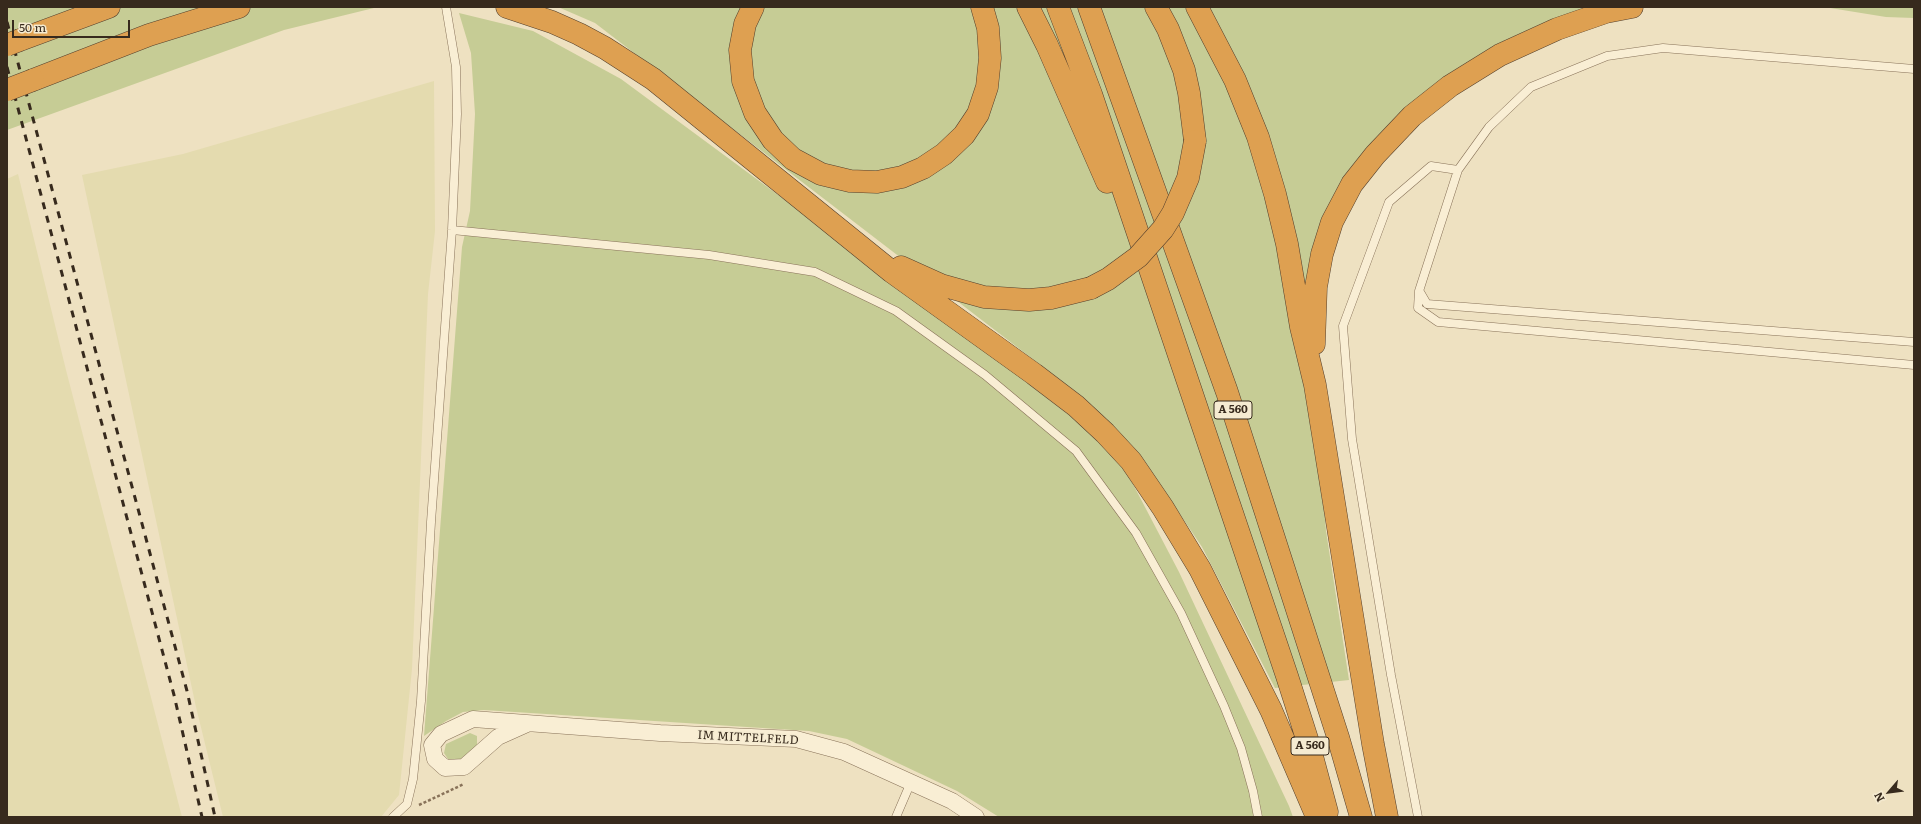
<!DOCTYPE html>
<style>
body{margin:0}
#map{position:relative;width:1921px;height:824px;overflow:hidden;background:#eee1c1;font-family:Literata,serif}
canvas{display:block}
.frame{position:absolute;inset:0;border:8px solid #372a1d;pointer-events:none}
.north{position:absolute;left:1869px;top:772px;width:40px;height:40px;-webkit-text-stroke:3px #f5ebd1;paint-order:stroke;rotate:242deg;font-size:11px;font-weight:700;line-height:16px;text-align:center;color:#372a1d}
.north::after{content:'';display:block;margin:auto;width:14px;height:18px;background:#372a1d;clip-path:polygon(50% 0,100% 100%,50% 72%,0 100%)}
.scale{position:absolute;left:12px;top:20px;width:118px;height:18px;box-sizing:border-box;border:2px solid #372a1d;border-top:0;padding-left:5px;font-size:12px;line-height:14px;white-space:nowrap;color:#372a1d;-webkit-text-stroke:3px #f5ebd1;paint-order:stroke}
</style>
<div id="map">
<canvas width="1921" height="824"></canvas>
<div class="frame"></div>
<div class="north">N</div>
<div class="scale">50 m</div>
</div>
<script>
const c = document.querySelector('canvas').getContext('2d');
c.lineJoin = 'round';
function fillPath(path, color) { c.fillStyle = color; c.fill(path, 'evenodd'); }
const toPath = rows => new Path2D(rows.map(r => 'M' + r).join(''));
function stroke(path, color, width, dash) { c.strokeStyle = color; c.lineWidth = width; c.lineCap = dash ? 'butt' : 'round'; c.setLineDash(dash || []); c.stroke(path); }
function drawText(font, color, halo, rows, align = 'center') {
  c.font = font + ' Literata,serif'; c.lineWidth = 3; c.setLineDash([]); c.textBaseline = 'middle'; c.strokeStyle = halo; c.fillStyle = color; for (const [text, x, y, turn = 0] of rows) {
    c.save(); c.translate(x, y); c.rotate((+turn || 0) * Math.PI / 180); c.textAlign = isNaN(turn) ? turn : align; if (halo) c.strokeText(text, 0, 0); c.fillText(text, 0, 0); c.restore();
  }
}
const farmland = toPath([
 [434,81,435,231,428,294,412,669,399,795,381,817,223,817,196,707,82,175,183,154],
 [18,174,66,370,182,817,7,817,7,179]
]);
const green = toPath([
 [7,7,378,7,284,30,7,130],
 [558,7,1612,7,1468,64,1315,240,1320,458,1326,531,1349,680,1275,688,1202,547,1145,462,1086,400,595,23],
 [1824,7,1914,7,1914,18,1886,17],
 [459,13,533,31,621,79,888,276,1077,421,1124,467,1179,572,1289,806,1293,817,999,817,957,791,847,739,809,731,484,710,463,712,446,721,424,736,462,247,470,211,475,114,471,53],
 [470,733,477,736,477,746,460,760,448,759,444,753,446,744]
]);
const path = toPath([
 [419,805,464,784]
]);
const lane = toPath([
 [1458,170,1489,127,1531,87,1607,56,1663,48,1914,69],
 [452,230,709,255,815,272,896,311,985,375,1076,451,1136,533,1181,613,1224,706,1241,748,1253,791,1258,817],
 [1420,292,1427,304,1914,342],
 [393,817,407,804,413,779,421,701,431,522,452,230,457,114,456,67,446,7],
 [896,817,911,782],
 [1418,817,1391,675,1352,439,1343,326,1389,202,1431,166,1458,170,1419,291,1418,308,1438,322,1914,365]
]);
const street = toPath([
 [527,724,498,737,464,767,445,768,435,759,432,745,441,734,473,719,660,733,796,739,844,752,952,801,976,817]
]);
const highway = toPath([
 [507,7,552,22,579,34,605,48,653,79,892,272,1034,374,1076,406,1105,433,1131,461,1163,508,1200,569,1271,710,1317,817],
 [753,7,745,24,740,50,743,81,755,113,773,140,793,159,821,174,850,181,877,182,902,177,923,168,944,154,964,135,978,114,987,87,990,58,988,28,982,7],
 [1028,7,1047,45,1107,182],
 [1058,7,1091,94,1287,676,1309,745,1327,812],
 [1089,7,1227,392,1338,737,1361,817],
 [1156,7,1168,29,1184,70,1189,93,1195,141],
 [1197,7,1235,80,1258,137,1275,194,1287,244,1301,327,1315,385,1373,744,1387,817],
 [20,40,109,7],
 [33,80,149,35,239,7],
 [901,267,941,285,984,297,1029,300,1051,298,1091,288],
 [1314,344,1316,287,1322,254,1332,222,1352,184,1375,155,1412,116,1450,86,1500,55,1557,29,1606,12,1632,7]
]);
const rail = toPath([
 [7,22,187,691,215,817],
 [7,67,174,695,202,817]
]);
const highwayBridge = toPath([
 [7,45,20,40],
 [7,90,33,80],
 [1091,288,1108,279,1138,257,1163,229,1173,213,1188,178,1195,141]
]);
const shields = [
 [1233,410,38],
 [1310,746,38]
];
const shieldNames = [
 ["A 560",1233,410],
 ["A 560",1310,746]
];
const streetNames = [
 ["IM MITTELFELD",748,738,3]
];
fillPath(farmland, '#e4dbaf');
fillPath(green, '#c6cc95');
stroke(lane, '#887259', 9);
stroke(street, '#887259', 17);
stroke(highway, '#55402d', 23);
stroke(path, '#887259', 2.5, [3, 2]);
stroke(lane, '#f9eed4', 8);
stroke(street, '#f9eed4', 16);
stroke(highway, '#dea051', 22);
stroke(rail, '#372a1d', 3, [7, 7]);
stroke(highwayBridge, '#55402d', 23, []);
stroke(highwayBridge, '#dea051', 22);
for (const [x, y, w] of shields) { const box = new Path2D(); box.roundRect(x - w / 2, y - 9, w, 18, 3); c.fillStyle = '#f5ebd1'; c.fill(box); stroke(box, '#372a1d', 1); }
drawText('bold 11px', '#372a1d', null, shieldNames);
drawText('12px', '#372a1d', '#f5ebd1', streetNames);
</script>
